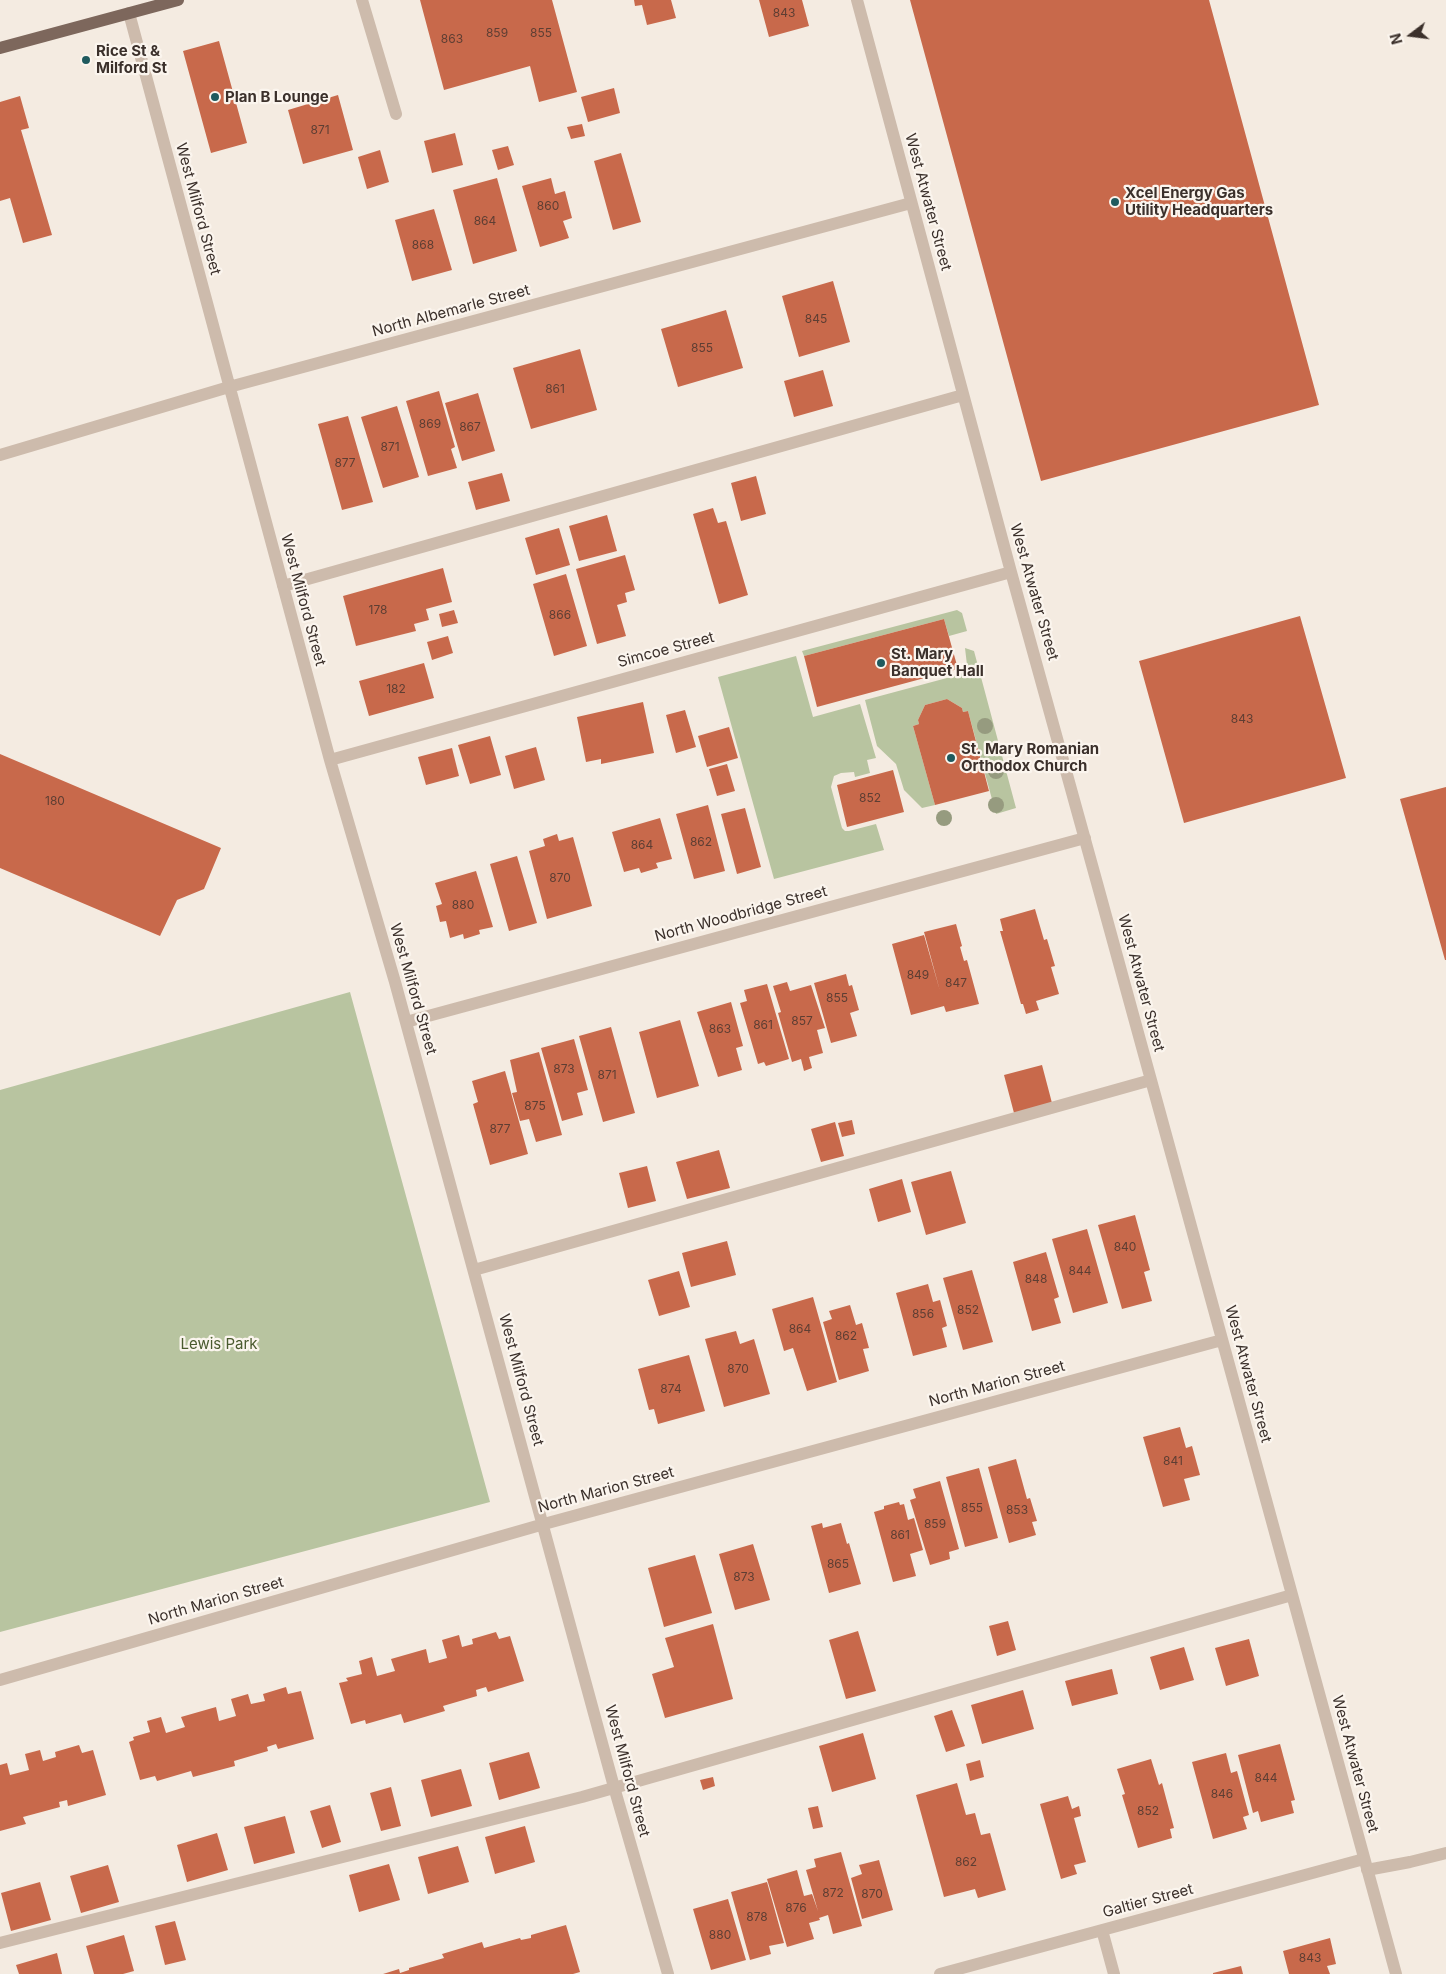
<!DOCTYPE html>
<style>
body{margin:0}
#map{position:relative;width:1446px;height:1974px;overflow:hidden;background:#f4ebe1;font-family:Inter,sans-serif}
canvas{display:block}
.north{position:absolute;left:1386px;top:10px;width:50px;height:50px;-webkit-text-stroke:4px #fbf5ee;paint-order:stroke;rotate:255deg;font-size:14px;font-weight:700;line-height:20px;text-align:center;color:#3b302b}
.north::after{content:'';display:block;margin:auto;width:18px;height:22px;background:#3b302b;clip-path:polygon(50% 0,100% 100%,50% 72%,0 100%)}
</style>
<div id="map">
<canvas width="1446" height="1974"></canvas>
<div class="north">N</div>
</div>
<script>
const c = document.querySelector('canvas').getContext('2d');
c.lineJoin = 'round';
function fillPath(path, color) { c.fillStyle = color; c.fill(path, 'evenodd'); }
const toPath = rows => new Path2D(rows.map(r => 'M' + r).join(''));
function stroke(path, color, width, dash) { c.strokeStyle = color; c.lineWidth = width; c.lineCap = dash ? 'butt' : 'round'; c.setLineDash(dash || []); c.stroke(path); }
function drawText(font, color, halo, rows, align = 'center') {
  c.font = font + ' Inter,sans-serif'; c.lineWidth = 4.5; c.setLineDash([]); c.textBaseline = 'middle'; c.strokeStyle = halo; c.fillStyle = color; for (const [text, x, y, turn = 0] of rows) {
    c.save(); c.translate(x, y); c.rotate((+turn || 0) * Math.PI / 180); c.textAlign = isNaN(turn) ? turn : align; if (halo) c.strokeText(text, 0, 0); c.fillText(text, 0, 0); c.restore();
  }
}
const green = toPath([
 [957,610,962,613,967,631,949,636,944,619,804,656,802,651],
 [965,648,974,651,1016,808,996,814,968,711,963,712,962,708,947,699,925,705,918,720,919,724,913,726,935,805,922,808,904,790,896,764,877,746,865,700,958,675,963,671,967,665],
 [796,656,813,717,860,704,876,758,867,760,870,773,855,777,854,772,841,773,834,776,831,787,842,828,845,831,849,831,876,824,884,850,774,879,718,677],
 [350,992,490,1502,0,1632,0,1090]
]);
const building = toPath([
 [420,0,552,0,577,92,539,102,530,66,444,90],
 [634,0,671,0,676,18,647,25,642,5,635,6],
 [759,0,802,0,809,26,769,37],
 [910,0,1209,0,1319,405,1041,481],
 [219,41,247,143,211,153,183,51],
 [614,88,620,113,588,122,581,97],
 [338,95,353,150,303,164,288,110],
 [20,96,29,128,21,130,52,235,23,243,10,198,0,201,0,102],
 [582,124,585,136,571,139,567,127],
 [455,133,463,165,432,173,424,141],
 [508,146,514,165,498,170,492,150],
 [380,150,389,182,367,189,358,157],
 [621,153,641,222,613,230,594,161],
 [497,178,517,251,473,264,453,190],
 [551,178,555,194,565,191,572,218,563,221,569,238,540,247,522,186],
 [434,209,452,270,412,281,395,220],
 [833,281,850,342,799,357,782,296],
 [726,310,743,368,678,387,661,329],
 [580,349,597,410,531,429,513,368],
 [823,370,833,406,794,417,784,381],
 [439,391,455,447,451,449,457,468,428,476,406,401],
 [478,393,495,451,462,461,445,403],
 [397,406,419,477,383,488,361,417],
 [348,416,373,502,342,510,318,424],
 [502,473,510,501,476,510,468,482],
 [756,476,766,514,741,521,731,483],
 [713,508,718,523,726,521,748,595,719,604,693,514],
 [607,515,617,551,579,561,569,526],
 [559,528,570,565,536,575,525,538],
 [625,555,635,590,625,593,627,602,617,605,626,636,597,644,576,569],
 [443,568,452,602,426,609,429,620,414,624,416,631,356,646,343,596],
 [566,574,587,646,554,656,533,584],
 [454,610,458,623,442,627,439,614],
 [1300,616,1346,778,1184,823,1139,661],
 [944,619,958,669,817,707,804,656],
 [448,636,453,653,432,660,427,642],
 [424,663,434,698,369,716,359,681],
 [947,699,962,708,963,712,968,711,989,791,935,805,913,726,919,724,918,720,925,705],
 [643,702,654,753,601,764,601,759,586,762,577,717],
 [685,710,696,747,676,753,666,715],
 [729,727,738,758,707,767,698,736],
 [490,736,501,775,470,784,458,745],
 [536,747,545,780,514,789,505,756],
 [452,748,459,776,426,785,418,757],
 [0,754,221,848,204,889,177,900,160,936,0,868],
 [727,764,735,791,717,796,709,769],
 [893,770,904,812,847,827,837,785],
 [1446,787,1446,960,1445,960,1400,799],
 [708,805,725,871,694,879,676,814],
 [745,808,761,867,737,874,721,814],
 [660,818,672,859,656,863,658,868,641,873,639,868,624,872,612,832],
 [557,834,559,841,573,837,592,906,547,919,529,851,545,846,543,839],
 [517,856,537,923,509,931,490,864],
 [476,871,493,927,479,930,480,934,464,939,463,934,450,938,446,921,440,922,436,906,442,904,435,883],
 [1035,909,1044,940,1047,939,1055,966,1051,967,1059,994,1036,1001,1039,1010,1026,1014,1023,1004,1021,1004,1000,931,1003,931,1000,919],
 [956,924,962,946,960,947,964,961,967,960,979,1004,946,1012,944,1006,911,1015,892,944,924,935,940,991,924,932],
 [846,974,849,986,852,985,859,1010,850,1013,857,1036,831,1043,814,983],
 [787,982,790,991,811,985,825,1028,817,1030,823,1053,809,1057,812,1068,804,1071,801,1059,792,1062,778,1013,781,1012,773,986],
 [767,984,789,1059,766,1066,764,1062,758,1064,740,1003,747,1001,744,990],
 [731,1002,743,1046,736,1048,742,1070,718,1077,697,1012],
 [680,1020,699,1086,657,1098,639,1032],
 [611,1027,635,1113,603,1122,579,1036],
 [574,1039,588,1090,577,1093,583,1115,562,1121,541,1048],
 [539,1052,562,1135,536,1142,529,1119,520,1121,512,1093,517,1092,510,1060],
 [1042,1065,1052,1103,1014,1113,1004,1075],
 [505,1071,528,1154,490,1165,473,1104,478,1102,472,1081],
 [852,1120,855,1134,842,1137,838,1123],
 [835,1122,844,1156,821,1162,811,1129],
 [719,1150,730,1188,687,1199,676,1162],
 [647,1166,656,1201,628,1208,619,1173],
 [951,1171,966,1223,926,1235,911,1182],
 [902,1179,911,1212,878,1222,869,1189],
 [1135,1215,1150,1270,1144,1272,1152,1301,1122,1309,1098,1225],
 [1087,1229,1108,1303,1073,1313,1052,1239],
 [727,1241,736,1275,691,1287,682,1253],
 [1046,1252,1059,1297,1054,1299,1061,1323,1032,1331,1013,1262],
 [972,1270,993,1342,963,1350,943,1278],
 [679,1271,690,1307,659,1316,648,1280],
 [928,1284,933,1302,940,1300,947,1326,942,1328,947,1347,913,1356,896,1293],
 [813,1297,837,1382,807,1391,793,1348,784,1351,772,1309],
 [850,1305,856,1325,862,1323,869,1348,863,1349,869,1371,839,1380,823,1322,832,1319,829,1311],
 [736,1331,740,1344,754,1339,770,1394,724,1407,705,1339],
 [689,1355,705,1411,658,1424,654,1409,649,1410,638,1369],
 [1180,1427,1186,1448,1192,1446,1200,1475,1184,1479,1190,1500,1163,1507,1143,1437],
 [1016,1459,1027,1499,1030,1498,1037,1521,1032,1522,1036,1535,1009,1543,988,1467],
 [979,1468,998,1538,965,1547,946,1477],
 [940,1481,959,1549,949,1552,950,1559,930,1565,910,1500,916,1498,913,1489],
 [899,1502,900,1505,904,1504,908,1520,914,1518,923,1550,910,1554,916,1576,893,1582,874,1512,884,1509,884,1506],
 [822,1523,823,1528,841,1523,847,1544,849,1543,861,1584,829,1593,811,1526],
 [753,1544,770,1600,735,1610,719,1554],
 [695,1555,712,1613,664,1627,648,1568],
 [1008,1621,1016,1650,997,1656,989,1626],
 [713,1624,733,1699,665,1718,652,1674,674,1667,665,1638],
 [858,1631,876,1691,846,1699,829,1640],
 [496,1632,499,1639,510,1636,524,1681,488,1692,486,1687,476,1690,477,1696,443,1706,445,1711,404,1723,401,1714,366,1724,365,1720,351,1724,339,1683,348,1681,346,1678,362,1674,359,1661,372,1657,377,1676,395,1671,391,1659,426,1649,429,1663,447,1658,442,1640,459,1635,462,1647,473,1644,472,1639],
 [1249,1639,1259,1676,1226,1686,1215,1648],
 [1184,1647,1194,1680,1160,1690,1150,1657],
 [1112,1669,1118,1694,1072,1706,1065,1681],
 [286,1687,288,1694,301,1691,314,1739,278,1749,276,1744,267,1747,268,1751,234,1761,235,1766,193,1777,191,1771,157,1781,155,1776,140,1780,129,1742,134,1740,133,1737,150,1732,147,1721,161,1717,166,1733,185,1727,181,1717,216,1707,219,1721,236,1716,231,1699,248,1694,251,1704,265,1701,263,1694],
 [1023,1690,1034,1729,982,1744,971,1705],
 [952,1710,965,1746,946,1752,934,1716],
 [863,1733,876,1779,832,1792,819,1746],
 [1280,1744,1295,1800,1291,1801,1294,1813,1261,1822,1258,1811,1253,1813,1238,1755],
 [79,1745,82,1753,93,1750,106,1795,68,1806,67,1800,59,1802,60,1807,23,1817,26,1824,0,1831,0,1765,7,1763,10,1775,29,1770,25,1754,40,1750,43,1761,56,1757,55,1752],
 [529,1752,540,1788,499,1800,489,1763],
 [1226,1753,1231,1773,1237,1771,1249,1815,1243,1817,1247,1829,1213,1839,1192,1762],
 [1151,1759,1159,1785,1162,1783,1174,1828,1170,1829,1172,1838,1138,1848,1122,1795,1125,1794,1117,1769],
 [980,1760,984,1777,970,1781,966,1764],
 [461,1769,472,1806,431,1817,421,1780],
 [713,1777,715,1786,703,1790,700,1780],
 [957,1783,966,1815,975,1813,981,1835,990,1833,1006,1890,978,1898,975,1889,944,1897,916,1795],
 [391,1787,401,1826,381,1831,370,1793],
 [1068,1796,1072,1809,1079,1806,1081,1816,1074,1818,1086,1862,1074,1865,1077,1874,1061,1879,1040,1804],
 [330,1805,341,1842,322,1848,310,1811],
 [818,1806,823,1827,813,1829,808,1808],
 [285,1816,295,1853,254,1864,244,1827],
 [525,1826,535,1862,495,1874,485,1837],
 [217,1833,228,1870,187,1882,177,1845],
 [458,1846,469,1882,428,1894,418,1857],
 [841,1852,862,1926,833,1934,828,1915,819,1918,820,1920,809,1923,814,1939,787,1947,767,1879,797,1870,804,1896,812,1894,818,1911,806,1870,816,1867,814,1859],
 [879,1860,893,1910,862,1919,851,1878,862,1874,859,1865],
 [389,1864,400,1900,359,1912,349,1875],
 [108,1865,119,1902,81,1913,70,1876],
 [40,1882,51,1920,11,1931,1,1893],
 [767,1882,784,1943,769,1946,771,1954,750,1960,731,1892],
 [728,1899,746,1960,711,1970,693,1909],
 [175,1921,186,1960,165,1965,155,1926],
 [566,1925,580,1972,573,1974,383,1974,399,1969,400,1973,409,1970,409,1968,444,1958,442,1954,482,1942,484,1948,520,1938,521,1940,531,1938,531,1935],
 [124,1935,134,1971,123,1974,94,1974,86,1946],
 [1330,1938,1336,1964,1327,1966,1330,1974,1289,1974,1283,1951],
 [57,1953,62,1974,19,1974,16,1965],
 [1241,1966,1243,1974,1213,1974,1213,1973]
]);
const minor = toPath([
 [362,0,396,114],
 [857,0,1011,572,1097,883,1396,1974],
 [129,13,330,760,395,982,614,1787,668,1974],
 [0,455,229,387,911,203],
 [283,586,963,395],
 [330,760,1011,572],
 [406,1022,1085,838],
 [474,1270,1151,1080],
 [0,1680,544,1524,1222,1340],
 [1367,1870,1410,1862,1446,1853],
 [1102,1930,1114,1974],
 [0,1943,582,1797,1292,1595],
 [940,1974,1364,1859]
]);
const major = toPath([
 [0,48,178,0]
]);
const trees = [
 [985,726],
 [996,771],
 [996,805],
 [944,818]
];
const markers = [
 [86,60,5,"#1f5a5e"],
 [215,97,5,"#1f5a5e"],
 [1115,202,5,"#1f5a5e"],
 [881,663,5,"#1f5a5e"],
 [951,758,5,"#1f5a5e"]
];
const numberNames = [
 ["843",784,13],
 ["859",497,33],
 ["855",541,33],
 ["863",452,39],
 ["871",320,130],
 ["860",548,206],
 ["864",485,221],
 ["868",423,245],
 ["845",816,319],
 ["855",702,348],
 ["861",555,389],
 ["869",430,424],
 ["867",470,427],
 ["871",390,447],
 ["877",345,463],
 ["178",378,610],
 ["866",560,615],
 ["182",396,689],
 ["843",1242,719],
 ["852",870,798],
 ["180",55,801],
 ["862",701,842],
 ["864",642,845],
 ["870",560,878],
 ["880",463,905],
 ["849",918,975],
 ["847",956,983],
 ["855",837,998],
 ["857",802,1021],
 ["861",763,1025],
 ["863",720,1029],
 ["873",564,1069],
 ["871",607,1075],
 ["875",535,1106],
 ["877",500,1129],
 ["840",1125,1247],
 ["844",1080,1271],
 ["848",1036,1279],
 ["852",968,1310],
 ["856",923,1314],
 ["864",800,1329],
 ["862",846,1336],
 ["870",738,1369],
 ["874",671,1389],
 ["841",1173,1461],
 ["855",972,1508],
 ["853",1017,1510],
 ["859",935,1524],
 ["861",900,1535],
 ["865",838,1564],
 ["873",744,1577],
 ["844",1266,1778],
 ["846",1222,1794],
 ["852",1148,1811],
 ["862",966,1862],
 ["872",833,1893],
 ["870",872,1894],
 ["876",796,1908],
 ["878",757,1917],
 ["880",720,1935],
 ["843",1310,1958]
];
const poiNames = [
 ["Rice St &",96,51],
 ["Milford St",96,68],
 ["Plan B Lounge",225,97],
 ["Xcel Energy Gas",1125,193],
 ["Utility Headquarters",1125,210],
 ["St. Mary",891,654],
 ["Banquet Hall",891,671],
 ["St. Mary Romanian",961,749],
 ["Orthodox Church",961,766]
];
const streetNames = [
 ["West Atwater Street",928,202,75],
 ["West Milford Street",198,209,75],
 ["North Albemarle Street",451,311,-15],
 ["West Atwater Street",1034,592,74],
 ["West Milford Street",303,600,75],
 ["Simcoe Street",666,650,-15],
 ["North Woodbridge Street",741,914,-15],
 ["West Atwater Street",1141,983,75],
 ["West Milford Street",413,989,74],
 ["West Atwater Street",1248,1374,75],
 ["West Milford Street",521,1380,75],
 ["North Marion Street",997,1384,-15],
 ["North Marion Street",606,1490,-15],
 ["North Marion Street",216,1601,-16],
 ["West Atwater Street",1355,1764,75],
 ["West Milford Street",627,1771,75],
 ["Galtier Street",1148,1901,-15]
];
const parkNames = [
 ["Lewis Park",219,1344]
];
fillPath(green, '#b8c4a0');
fillPath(building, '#c8694b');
stroke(minor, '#cdbbac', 12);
stroke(major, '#7d675c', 12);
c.fillStyle = '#969b7f';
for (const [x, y] of trees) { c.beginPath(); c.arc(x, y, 8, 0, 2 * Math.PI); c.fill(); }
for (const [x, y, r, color] of markers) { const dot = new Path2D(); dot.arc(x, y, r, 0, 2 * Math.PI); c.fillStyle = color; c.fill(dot); stroke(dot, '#fbf5ee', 2); }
drawText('12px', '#5e3e33', null, numberNames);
drawText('bold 15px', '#3b302b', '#fbf5ee', poiNames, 'left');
drawText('15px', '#3b302b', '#fbf5ee', streetNames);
drawText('15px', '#4a5a2e', '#fbf5ee', parkNames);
</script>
